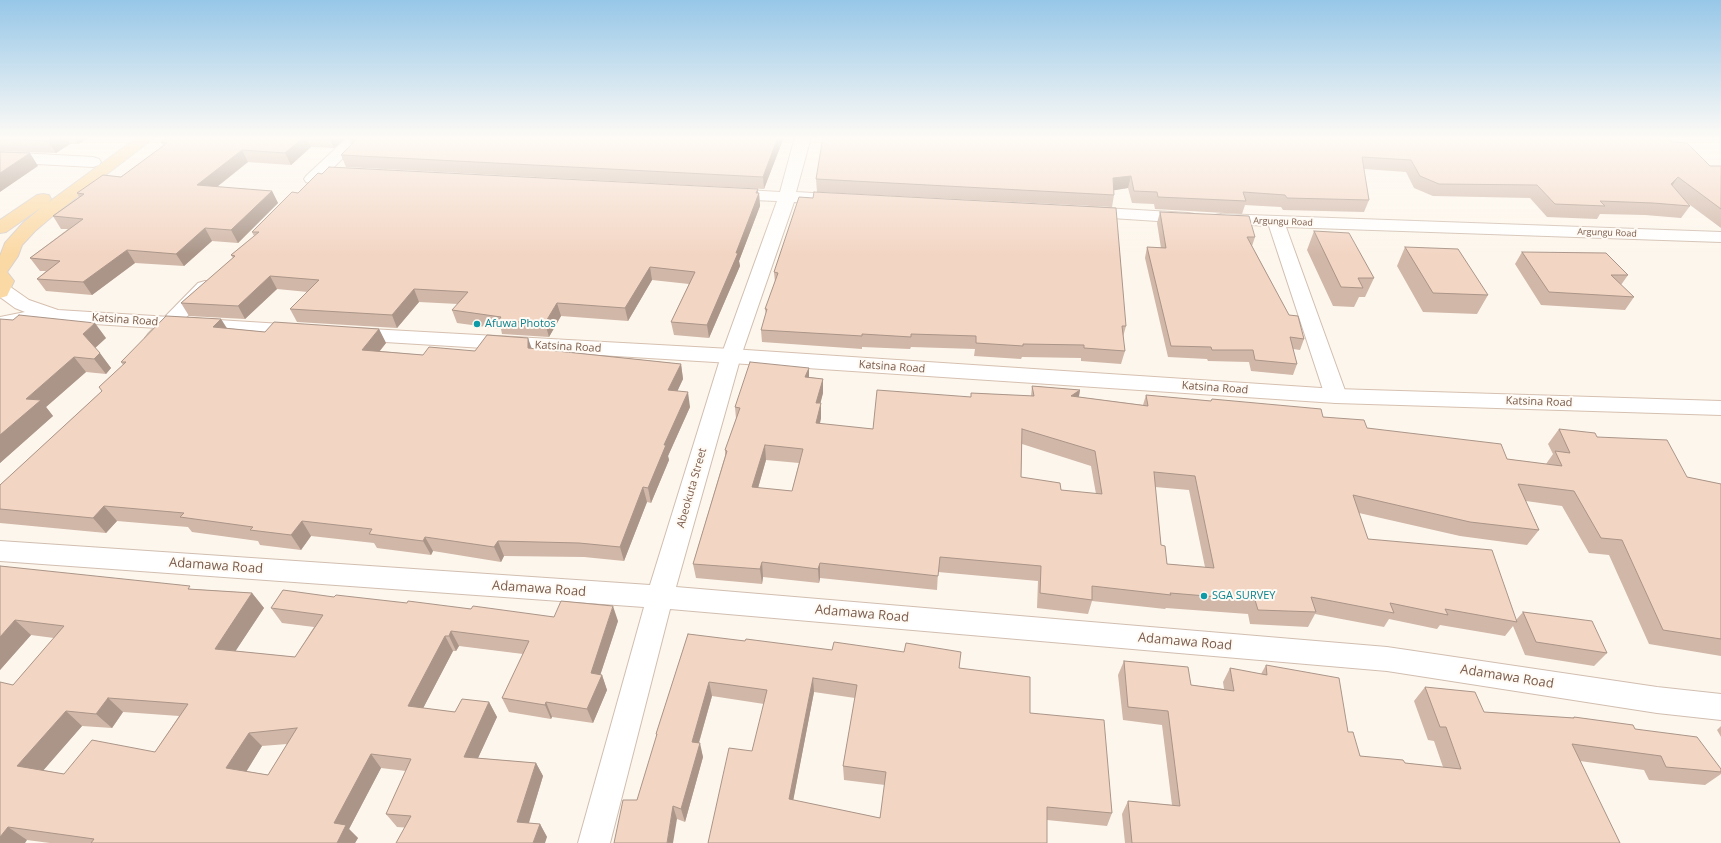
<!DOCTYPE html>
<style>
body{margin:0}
canvas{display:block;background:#fdf6ec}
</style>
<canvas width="1721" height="843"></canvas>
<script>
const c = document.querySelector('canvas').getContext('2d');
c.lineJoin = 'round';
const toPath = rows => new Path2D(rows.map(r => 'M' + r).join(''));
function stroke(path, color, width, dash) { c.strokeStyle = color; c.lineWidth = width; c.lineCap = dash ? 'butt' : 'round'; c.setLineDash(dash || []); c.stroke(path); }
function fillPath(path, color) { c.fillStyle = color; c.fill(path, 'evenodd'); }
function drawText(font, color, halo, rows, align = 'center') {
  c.font = font + ' "Open Sans",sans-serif'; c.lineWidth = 4; c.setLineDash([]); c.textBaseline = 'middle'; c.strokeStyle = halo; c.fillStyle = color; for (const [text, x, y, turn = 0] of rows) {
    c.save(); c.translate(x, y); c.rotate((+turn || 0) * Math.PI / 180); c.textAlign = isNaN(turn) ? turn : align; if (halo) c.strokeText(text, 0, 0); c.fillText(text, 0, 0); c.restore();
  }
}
const street = toPath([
 [348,137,364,137,333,168,359,171,361,174,359,177,353,179,323,177,318,182,312,184,306,182,304,179,306,176,348,137],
 [795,137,811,137,796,192,829,194,835,195,837,199,835,203,829,204,794,202,741,356,676,587,1387,647,1657,687,1721,694,1721,720,1657,713,1387,671,670,609,610,843,578,843,644,607,0,561,0,541,650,585,721,356,777,201,729,199,723,198,721,194,723,190,729,189,780,192,795,137],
 [0,152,93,157,99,159,101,162,99,165,93,167,0,162,0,152],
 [1087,207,1188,213,1194,214,1197,218,1194,222,1188,223,1081,216,1079,212,1081,208,1087,207],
 [1221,214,1721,232,1721,242,1286,227,1347,396,1344,401,1336,403,1328,401,1325,396,1269,226,1215,223,1212,219,1215,215,1221,214],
 [205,281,212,283,214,287,212,291,162,342,155,344,148,342,145,338,148,334,198,283,205,281]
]);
const secondary = toPath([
 [2,284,9,286,29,300,58,310,298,325,305,327,308,331,305,335,298,337,63,322,33,323,0,329,0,317,25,312,15,308,0,297,0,285,2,284],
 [352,328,731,349,1336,389,1721,401,1721,415,1336,403,731,363,352,340,345,338,342,334,345,330,352,328]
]);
const primary = toPath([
 [138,137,155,137,55,214,35,231,22,245,18,256,7,272,14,281,7,296,0,298,0,256,5,243,23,223,42,207,6,232,0,233,0,220,37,195,43,194,49,195,51,199,49,202,138,137]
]);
const wall = toPath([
 [0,137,91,137,78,144,70,144,56,153,0,151],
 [168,137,347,137,334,148,311,147,291,165,248,162,217,187,272,191,278,203,238,243,212,241,184,266,135,263,92,295,46,291,37,279,46,271,40,271,30,258,68,229,61,229,53,216,79,197,77,193,121,177,163,146,161,142],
 [350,137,784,137,764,189,346,167,341,155,351,145,348,138],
 [1672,142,1710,166,1721,166,1721,228,1686,202,1690,206,1681,218,1645,215,1600,214,1597,219,1547,217,1530,198,1433,196,1414,188,1406,172,1364,169,1369,200,1364,212,1283,210,1281,207,1245,205,1242,214,1155,209,1154,204,1132,203,1128,188,1114,190,1114,195,1112,207,817,192,816,179],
 [298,193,759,193,760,206,739,261,740,266,709,338,674,335,671,322,689,284,652,280,628,321,561,316,549,337,502,334,501,329,457,323,452,310,458,304,419,302,397,328,297,322,290,309,308,292,277,289,245,319,189,316,181,303,233,258,231,255,254,236,252,232],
 [1160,212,1255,237,1252,246,1289,315,1304,339,1300,350,1293,349,1297,364,1293,375,1251,371,1249,362,1208,361,1207,359,1168,357,1145,258,1147,247,1161,248,1157,223],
 [1314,231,1374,278,1365,297,1359,297,1354,307,1333,306,1307,250],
 [1405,247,1488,295,1477,314,1423,312,1397,266],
 [1522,252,1628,275,1621,285,1634,297,1625,310,1541,305,1515,264],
 [774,272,1126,326,1123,337,1125,351,1121,364,1081,361,1081,358,1022,357,1021,359,974,356,975,349,911,347,910,349,862,347,862,349,762,342,761,330,766,314,765,309,775,282],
 [0,319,106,338,95,348,111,368,106,374,86,372,46,407,53,416,0,463],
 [221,319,227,328,265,332,379,329,386,343,380,351,423,355,532,348,681,364,683,379,677,391,690,407,668,456,669,460,651,503,647,502,624,561,584,557,504,556,501,562,433,551,431,555,377,548,374,543,311,536,301,550,260,545,258,541,192,532,188,527,117,521,106,533,0,523,0,485,102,391,99,387,123,365,121,362],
 [809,368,809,377,823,379,823,393,820,403,821,418,820,424,873,429,971,397,971,393,1031,396,1032,386,1080,390,1079,397,1143,405,1146,395,1211,401,1212,399,1323,417,1367,428,1507,459,1546,464,1553,454,1548,444,1559,429,1597,437,1687,477,1721,484,1721,656,1649,644,1609,555,1589,553,1562,506,1526,501,1539,530,1527,545,1460,536,1359,513,1368,539,1516,620,1523,612,1607,653,1594,666,1525,655,1513,626,1505,636,1440,625,1437,629,1389,619,1384,627,1315,614,1308,627,1250,624,1248,614,1166,608,1165,609,1092,601,1088,614,1037,608,1038,581,938,572,937,590,820,578,819,583,763,577,762,584,696,578,693,564,725,456,725,450,736,419,735,407],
 [1022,444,1091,466,1096,494,1061,490,1021,477],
 [766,460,799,463,792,491,758,488],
 [1155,487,1189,490,1205,567,1167,564,1161,545],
 [0,566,192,589,252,593,264,608,235,651,295,657,314,627,282,623,271,608,334,597,471,609,554,617,618,621,600,675,602,675,607,690,593,723,552,717,551,719,509,712,502,698,523,654,459,646,456,651,453,651,423,708,455,712,489,702,497,717,478,758,536,763,543,776,529,823,540,824,547,837,397,827,386,814,406,771,381,768,349,829,358,838,355,843,50,843,27,840,0,843,13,685,54,638,31,635,0,670],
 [123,712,179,716,155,752,64,774,43,770,82,726,112,728],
 [287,744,268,775,246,771,262,746],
 [688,634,959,669,1030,713,1112,813,1107,826,1047,820,708,843,752,751,764,704,712,696,699,743,703,757,685,822,677,819,637,800,657,737,656,734],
 [814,692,855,698,843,766,844,780,885,785,880,818,793,800],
 [1124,661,1191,685,1224,689,1223,682,1230,668,1261,674,1266,665,1348,732,1360,756,1405,763,1443,767,1434,741,1428,740,1414,701,1425,687,1484,712,1572,718,1574,717,1635,729,1721,769,1721,774,1705,785,1649,780,1644,770,1580,761,1620,843,1125,843,1122,814,1128,801,1172,805,1162,725,1123,720,1118,675],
 [1721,726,1721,737,1717,730]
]);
const shadedWall = toPath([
 [55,137,65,137,70,144,56,153,48,141],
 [73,137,91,137,78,144],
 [304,137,306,137,311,147,291,165,285,153],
 [329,137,347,137,334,148],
 [778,137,784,137,764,189,763,177],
 [242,150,248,162,204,197,197,185],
 [30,153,38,166,0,192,0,173],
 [1131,176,1128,188,1110,191,1113,178],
 [1678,177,1670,189,1671,184],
 [758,189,758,195,759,193,760,206,739,261,740,266,709,338,707,325,736,253],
 [272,191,278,203,238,243,231,230],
 [205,228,212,241,184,266,176,254],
 [127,250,135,263,92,295,83,282],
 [650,267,652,280,628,321,625,308],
 [270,276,277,289,245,319,238,306],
 [414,289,419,302,397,328,392,315],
 [557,303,561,316,549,337,545,323],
 [221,319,230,334,213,327],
 [95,323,106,338,94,349,83,334],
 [379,329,386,343,369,364,362,350],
 [528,338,533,352,528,348],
 [100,353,111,368,106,374,94,359],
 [74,357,86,372,46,407,53,416,0,463,0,435,26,399],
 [681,364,683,379,671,405,668,390],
 [809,368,809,383,805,377],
 [823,379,823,393,817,417,816,403],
 [1080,390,1077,405,1071,396],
 [688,392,690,407,668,456,669,460,651,503,648,488,664,445],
 [821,403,821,418,816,438,816,423],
 [765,445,766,460,754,502,752,487],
 [643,487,647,502,624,561,620,547],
 [104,506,117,521,106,533,93,518],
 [302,521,311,536,301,550,291,535],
 [425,537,433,551,431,555,423,541],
 [498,541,504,556,501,562,494,547],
 [762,562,763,577,762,584,760,569],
 [820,563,820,578,819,583,818,569],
 [252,593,264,608,227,664,215,649],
 [613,606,618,621,596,688,591,673],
 [15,620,31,635,0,670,0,637],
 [451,631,459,646,456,651,449,636],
 [445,636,453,651,417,720,408,706],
 [602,675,607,690,593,723,587,709],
 [813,678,814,692,791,812,789,799],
 [709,682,712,696,695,756,692,742],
 [108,698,123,712,112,728,96,714],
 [489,702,497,717,472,771,464,757],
 [546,702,552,717,551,719,545,705],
 [66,711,82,726,35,780,17,766],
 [249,733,262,746,240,782,226,768],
 [700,743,703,757,685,822,681,809],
 [371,754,381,768,349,829,358,838,355,843,337,843,334,823],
 [536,763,543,776,525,835,517,822],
 [673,806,677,819,673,843,667,843],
 [540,824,547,837,545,843,533,843],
 [8,827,27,840,25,843,0,843,0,837]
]);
const building = toPath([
 [0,137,55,137,48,141,0,139,0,137],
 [168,137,304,137,285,153,242,150,197,185,272,191,231,230,205,228,176,254,127,250,83,282,37,279,60,261,30,258,83,219,53,216,84,194,77,193,103,175,121,177,167,143,161,142,168,137],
 [350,137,778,137,763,177,341,155,358,138,348,138,350,137],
 [823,137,1667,137,1672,142,1687,143,1710,166,1721,166,1721,209,1678,177,1671,184,1690,206,1653,203,1600,201,1605,206,1555,204,1537,185,1439,184,1420,176,1411,160,1362,157,1369,200,1287,198,1285,195,1243,192,1246,201,1158,197,1157,192,1134,191,1131,176,1113,178,1114,195,816,179,823,137],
 [0,152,30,153,0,173,0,152],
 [329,167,758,189,756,193,759,193,736,253,738,253,707,325,671,322,695,272,650,267,625,308,557,303,545,323,498,321,501,317,452,310,468,292,414,289,392,315,290,309,319,280,270,276,238,306,181,303,235,256,231,255,259,232,252,232,292,192,298,193,318,173,322,174,329,167],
 [814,192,1116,208,1126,326,1122,326,1125,351,1084,348,1084,345,1023,344,1023,346,976,343,976,336,911,334,911,337,862,334,862,336,761,330,767,309,765,309,778,273,774,272,799,197,813,198,814,192],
 [1160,212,1249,216,1255,237,1247,237,1289,315,1298,316,1304,339,1290,337,1297,364,1255,360,1253,350,1212,350,1211,347,1171,346,1147,247,1166,248,1160,212],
 [1314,231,1349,233,1374,278,1358,278,1363,288,1341,287,1314,231],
 [1405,247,1458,249,1488,295,1433,293,1405,247],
 [1522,252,1606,253,1628,275,1611,275,1634,297,1549,292,1522,252],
 [19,315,95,323,83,334,100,353,94,359,74,357,26,399,41,400,0,435,0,319,13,320,19,315],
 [166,316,221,319,213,327,265,332,274,322,379,329,362,350,423,355,429,347,475,351,487,335,528,338,528,348,681,364,668,390,688,392,664,445,666,445,648,488,643,487,620,547,579,543,498,541,494,547,425,537,423,541,369,534,372,529,302,521,291,535,250,530,253,527,180,517,184,513,104,506,93,518,0,509,0,485,102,391,99,387,126,362,121,362,166,316],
 [750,362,809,368,805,377,823,379,816,403,821,403,816,423,873,429,877,390,971,397,971,393,1034,396,1032,386,1080,390,1071,396,1148,406,1146,395,1211,401,1212,399,1321,409,1323,417,1364,420,1367,428,1501,444,1507,459,1562,466,1555,451,1570,453,1559,429,1595,433,1597,437,1667,440,1687,477,1721,484,1721,639,1663,630,1622,540,1601,538,1574,491,1518,484,1539,530,1470,522,1353,495,1368,539,1492,550,1517,622,1445,609,1448,615,1390,603,1394,613,1311,597,1316,612,1258,610,1255,600,1170,593,1171,595,1092,586,1092,600,1040,593,1041,566,940,557,938,576,820,563,818,569,762,562,760,569,693,564,727,451,725,450,740,408,735,407,750,362],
 [1022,429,1095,451,1102,494,1061,490,1060,483,1021,477,1022,429],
 [765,445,803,449,792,491,752,487,765,445],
 [1154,472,1195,476,1214,568,1167,564,1165,546,1161,545,1154,472],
 [0,566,190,586,188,589,252,593,215,649,295,657,323,615,271,608,283,590,334,597,336,595,407,603,408,601,471,609,473,606,554,617,561,601,613,606,591,673,602,675,587,709,546,702,545,705,502,698,529,641,451,631,449,636,445,636,408,706,455,712,462,699,489,702,464,757,536,763,517,822,540,824,533,843,396,843,411,816,386,814,411,759,371,754,334,823,346,825,337,843,91,843,94,839,8,827,0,837,0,682,13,685,64,626,15,620,0,637,0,566],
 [108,698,188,704,155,752,92,740,64,774,17,766,66,711,96,714,108,698],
 [297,728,268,775,226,768,249,733,297,728],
 [1523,612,1592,621,1607,653,1536,642,1523,612],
 [688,634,745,641,746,639,832,650,834,642,904,652,906,643,961,652,959,668,1030,677,1030,713,1104,720,1112,813,1047,807,1047,843,708,843,729,748,752,751,767,690,709,682,692,742,700,743,681,809,673,806,667,843,614,843,623,800,637,800,657,734,656,734,688,634],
 [813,678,857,685,843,766,886,772,880,818,789,799,813,678],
 [1124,661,1188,667,1191,685,1234,691,1230,668,1267,675,1266,665,1339,678,1348,732,1353,732,1360,756,1403,760,1405,763,1461,769,1446,727,1440,727,1425,687,1475,692,1484,712,1574,718,1574,717,1633,725,1635,729,1697,737,1721,769,1721,772,1666,767,1661,756,1572,744,1620,843,1132,843,1128,801,1180,806,1168,711,1128,707,1124,661]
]);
const markers = [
 [477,324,4,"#0f9aa8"],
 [1204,596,4,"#0f9aa8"]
];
const farStreetnames = [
 ["Argungu Road",1283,222,2],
 ["Argungu Road",1607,233,2]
];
const streetNames = [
 ["Katsina Road",125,320,4],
 ["Katsina Road",568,347,3],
 ["Katsina Road",892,367,4],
 ["Katsina Road",1215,388,4],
 ["Katsina Road",1539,402,2],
 ["Abeokuta Street",692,488,-74]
];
const cultureNames = [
 ["Afuwa Photos",485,324],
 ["SGA SURVEY",1212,596]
];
const nearStreetnames = [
 ["Adamawa Road",216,566,4],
 ["Adamawa Road",539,589,4],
 ["Adamawa Road",862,614,5],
 ["Adamawa Road",1185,642,5],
 ["Adamawa Road",1507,677,9]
];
stroke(street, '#d1beb0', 2);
stroke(secondary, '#d6c0b0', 2);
stroke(primary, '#dad1cd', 2);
fillPath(street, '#fff');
fillPath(secondary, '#fff');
fillPath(primary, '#fbd9a5');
fillPath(wall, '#d1b7a8');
fillPath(shadedWall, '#aa9588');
fillPath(building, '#f3d5c3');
stroke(building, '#aa9588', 1);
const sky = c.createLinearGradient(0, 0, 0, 255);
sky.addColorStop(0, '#97c7e8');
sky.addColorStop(0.54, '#fefbf6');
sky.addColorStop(1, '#fefbf600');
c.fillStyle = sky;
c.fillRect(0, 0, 1721, 255);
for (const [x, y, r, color] of markers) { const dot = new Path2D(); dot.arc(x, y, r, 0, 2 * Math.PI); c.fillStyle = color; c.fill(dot); stroke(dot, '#fffaf3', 1.5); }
drawText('9px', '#7a5c4d', '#fffaf3', farStreetnames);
drawText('11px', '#7a5c4d', '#fffaf3', streetNames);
drawText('11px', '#0d838f', '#fffaf3', cultureNames, 'left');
drawText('13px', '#7a5c4d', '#fffaf3', nearStreetnames);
</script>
